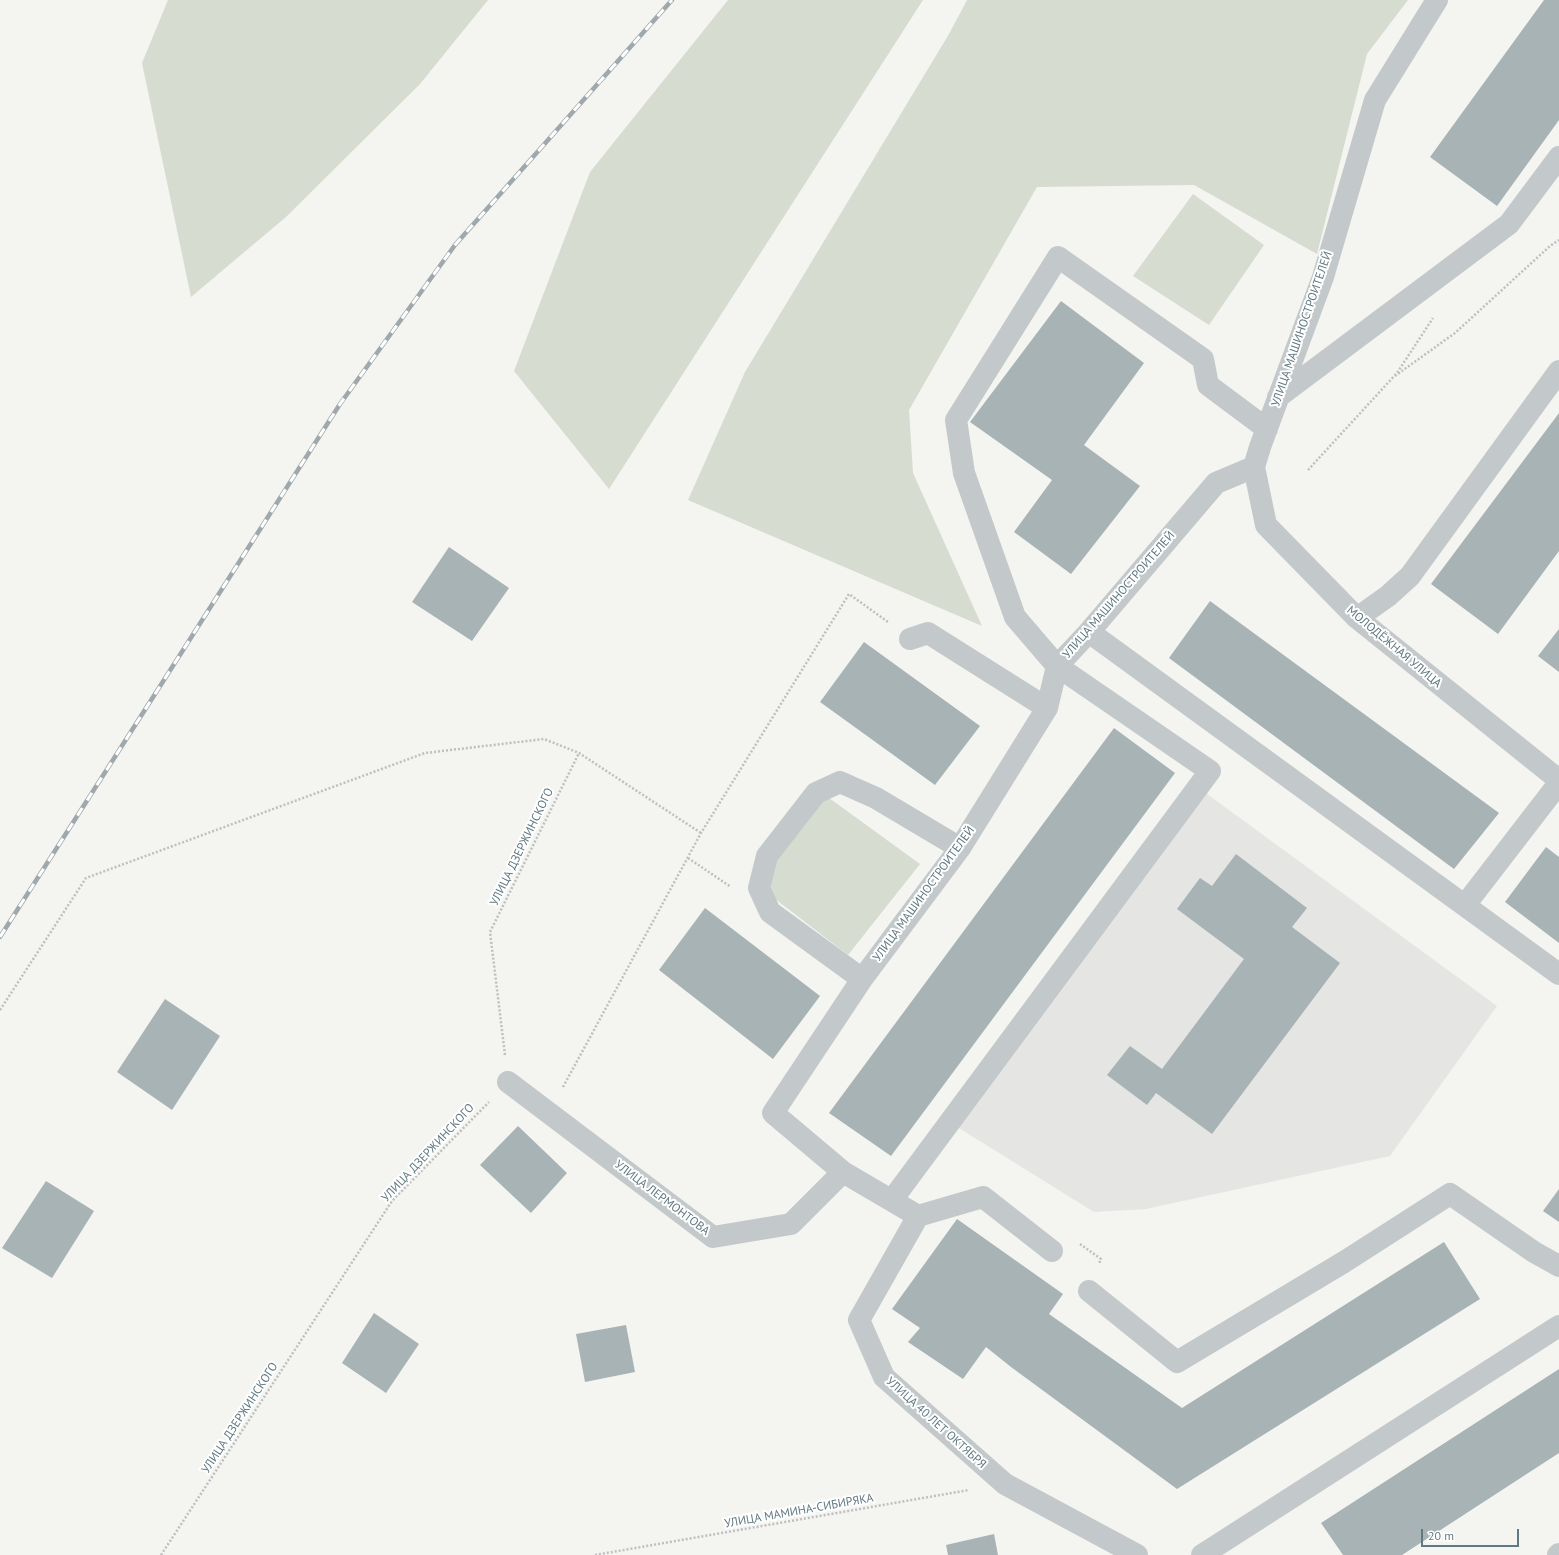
<!DOCTYPE html>
<meta charset="utf-8">
<style>
body{margin:0}
#map{position:relative;width:1559px;height:1555px;overflow:hidden;background:#f4f4f0;font-family:"PT Sans",sans-serif}
canvas{display:block}
.scale{position:absolute;left:1421px;top:1529px;width:98px;height:18px;box-sizing:border-box;border:2px solid #617983;border-top:0;padding-left:5px;font-size:12px;line-height:14px;white-space:nowrap;color:#617983;-webkit-text-stroke:3px #fff;paint-order:stroke}
</style>
<div id="map">
<canvas width="1559" height="1555"></canvas>
<div class="scale">20 m</div>
</div>
<script>
const c = document.querySelector('canvas').getContext('2d');
c.lineJoin = 'round';
function fillPath(path, color) { c.fillStyle = color; c.fill(path, 'evenodd'); }
const toPath = rows => new Path2D(rows.map(r => 'M' + r).join(''));
function stroke(path, color, width, dash) { c.strokeStyle = color; c.lineWidth = width; c.lineCap = dash ? 'butt' : 'round'; c.setLineDash(dash || []); c.stroke(path); }
function drawText(font, color, halo, rows, align = 'center') {
  c.font = font + ' "PT Sans",sans-serif'; c.lineWidth = 4; c.setLineDash([]); c.textBaseline = 'middle'; c.strokeStyle = halo; c.fillStyle = color; for (const [text, x, y, turn = 0] of rows) {
    c.save(); c.translate(x, y); c.rotate((+turn || 0) * Math.PI / 180); c.textAlign = isNaN(turn) ? turn : align; if (halo) c.strokeText(text, 0, 0); c.fillText(text, 0, 0); c.restore();
  }
}
const built = toPath([
 [1203,791,1497,1006,1390,1156,1146,1209,1094,1212,954,1125]
]);
const green = toPath([
 [168,0,488,0,420,84,286,217,191,297,142,63],
 [728,0,923,0,609,489,514,371,590,172],
 [967,0,1408,0,1367,54,1317,254,1194,185,1037,187,909,410,913,473,982,626,688,500,745,372,949,34],
 [1193,194,1264,245,1209,325,1133,276],
 [814,787,920,864,848,955,753,882]
]);
const building = toPath([
 [1544,0,1559,0,1559,120,1497,206,1430,157],
 [1061,301,1144,363,1084,445,1140,486,1071,574,1014,532,1052,480,970,422],
 [1559,413,1559,551,1498,634,1431,584],
 [449,547,509,588,472,641,412,602],
 [1210,601,1499,813,1454,869,1169,658],
 [1559,629,1559,672,1538,656],
 [864,642,980,726,935,785,820,702],
 [1114,728,1175,773,891,1156,829,1113],
 [1546,847,1559,857,1559,943,1505,902],
 [1236,854,1307,908,1292,927,1340,963,1212,1134,1156,1093,1147,1105,1107,1075,1130,1046,1162,1069,1244,959,1177,909,1200,878,1212,886],
 [705,908,820,996,773,1059,659,970],
 [165,999,220,1036,172,1110,117,1072],
 [518,1126,567,1173,531,1213,480,1165],
 [46,1181,94,1211,52,1278,2,1248],
 [1559,1189,1559,1222,1543,1211],
 [957,1219,1063,1294,1049,1314,1182,1408,1444,1242,1480,1299,1177,1489,1011,1367,986,1347,963,1379,908,1342,920,1328,892,1309],
 [374,1313,419,1344,386,1393,342,1363],
 [626,1325,635,1372,585,1382,576,1334],
 [1559,1369,1559,1453,1402,1555,1343,1555,1321,1523],
 [994,1534,998,1555,948,1555,946,1545]
]);
const path = toPath([
 [1395,376,1455,333,1550,246,1559,240],
 [1308,470,1397,373,1433,318],
 [688,858,731,887],
 [0,1010,86,878,425,753,544,739,579,753,701,833],
 [505,1055,490,932,579,753],
 [563,1087,701,833,849,594,888,622],
 [1080,1244,1101,1259,1099,1264],
 [161,1555,392,1201,489,1102],
 [595,1555,969,1490]
]);
const minor = toPath([
 [1437,0,1375,100,1323,277,1260,447,1254,467,1266,525,1357,618,1559,780],
 [1278,397,1509,224,1559,157],
 [1357,618,1388,596,1410,576,1559,371],
 [1089,632,1559,974],
 [910,639,928,633,1047,708],
 [1465,905,1559,783],
 [862,979,770,912,759,888,767,856,816,793,840,782,876,798,960,848],
 [508,1082,713,1237,791,1224,843,1172],
 [892,1200,1210,771,1057,666,1015,617,964,473,956,420,1058,257,1203,359,1208,385,1267,429],
 [918,1216,983,1197,1052,1251],
 [1089,1291,1177,1362,1344,1262,1450,1194,1534,1252,1559,1266],
 [1137,1555,1005,1484,884,1377,859,1320,918,1216,843,1172,773,1113,862,979,960,848,1047,708,1057,666,1089,632,1216,483,1254,467],
 [1202,1555,1559,1326],
 [1558,1555,1559,1554]
]);
const rail = toPath([
 [0,937,340,404,455,245,672,0]
]);
const streetNames = [
 ["УЛИЦА МАШИНОСТРОИТЕЛЕЙ",1302,329,-71],
 ["УЛИЦА МАШИНОСТРОИТЕЛЕЙ",1119,595,-49],
 ["МОЛОДЁЖНАЯ УЛИЦА",1394,647,40],
 ["УЛИЦА ДЗЕРЖИНСКОГО",522,847,-64],
 ["УЛИЦА МАШИНОСТРОИТЕЛЕЙ",924,894,-54],
 ["УЛИЦА ДЗЕРЖИНСКОГО",428,1153,-47],
 ["УЛИЦА ЛЕРМОНТОВА",662,1198,37],
 ["УЛИЦА ДЗЕРЖИНСКОГО",240,1418,-57],
 ["УЛИЦА 40 ЛЕТ ОКТЯБРЯ",936,1423,42],
 ["УЛИЦА МАМИНА-СИБИРЯКА",799,1511,-10]
];
fillPath(built, '#e5e5e3');
fillPath(green, '#d7dcd0');
fillPath(building, '#a8b3b5');
stroke(path, '#bdbfc1', 2.5, [2, 2]);
stroke(minor, '#c3c8ca', 22);
stroke(rail, '#9fa8ac', 4.5);
stroke(rail, '#fff', 3, [9]);
drawText('12px', '#617983', '#fff', streetNames);
</script>
